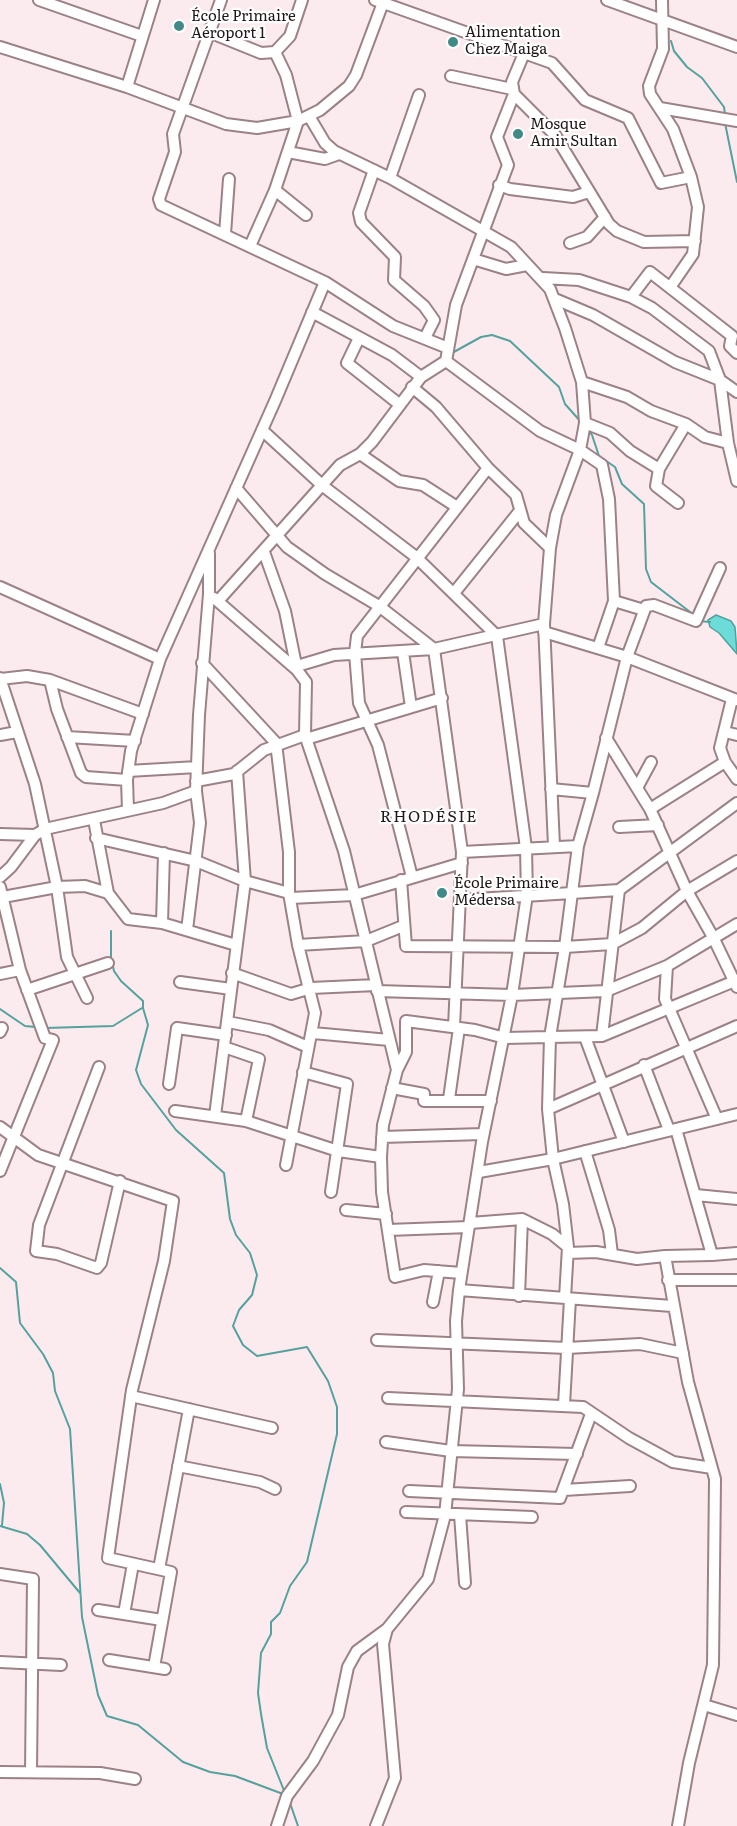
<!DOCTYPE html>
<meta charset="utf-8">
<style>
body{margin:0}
canvas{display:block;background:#fcebee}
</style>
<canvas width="737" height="1826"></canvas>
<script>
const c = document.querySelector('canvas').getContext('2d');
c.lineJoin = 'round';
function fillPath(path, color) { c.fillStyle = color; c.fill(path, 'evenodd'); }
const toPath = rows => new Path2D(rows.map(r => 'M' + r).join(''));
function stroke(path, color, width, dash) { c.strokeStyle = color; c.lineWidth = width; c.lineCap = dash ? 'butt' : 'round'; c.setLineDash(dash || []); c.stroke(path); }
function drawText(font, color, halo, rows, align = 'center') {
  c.font = font + ' Literata,serif'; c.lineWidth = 4.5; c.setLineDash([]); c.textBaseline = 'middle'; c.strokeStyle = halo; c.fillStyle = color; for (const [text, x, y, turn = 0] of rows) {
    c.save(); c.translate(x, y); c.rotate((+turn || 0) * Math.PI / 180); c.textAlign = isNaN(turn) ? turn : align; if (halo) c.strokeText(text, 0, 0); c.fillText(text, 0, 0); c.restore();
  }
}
const water = toPath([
 [716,615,731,621,735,627,737,654,719,633,710,627,708,620,716,615]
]);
const stream = toPath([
 [671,41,674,51,687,67,702,78,724,107,725,114],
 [725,123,737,182],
 [452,353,481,337,492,335,510,341,559,387,565,404,581,422],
 [587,428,592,435,599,456,615,467,622,484,644,504,646,569,651,582,694,615],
 [699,621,710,622],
 [111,931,111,958,114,971,121,981,143,1001,143,1008,148,1025,136,1070,141,1084,176,1130,224,1173,230,1219,236,1235,250,1253,257,1275,252,1295,239,1310,233,1326,243,1345,257,1356,307,1347,328,1381,337,1407,337,1434,307,1562,290,1586,280,1613,271,1622,271,1634,261,1653,258,1693,261,1714,267,1748,285,1793],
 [0,1009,25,1026,36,1027],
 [45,1028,113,1026,142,1008],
 [0,1268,16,1282,20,1323,43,1354,53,1373,55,1391,70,1429,82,1617,98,1695,107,1716,138,1725,183,1762,210,1772,235,1776,283,1794],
 [0,1484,4,1503,2,1525],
 [0,1526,27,1534,40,1545,80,1593],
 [290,1803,298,1826]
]);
const minor = toPath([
 [39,0,142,36],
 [221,0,173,134,175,152,159,199,161,205,325,282,393,326,448,348],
 [375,0,552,63,585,100,628,118,661,183,691,177],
 [607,0,737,47],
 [662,0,663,49,649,86,650,94,673,129,691,177,698,207,693,254,671,286],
 [209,32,261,53,275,52,290,36,302,0],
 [0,47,127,87,226,124,257,128,298,121,320,110,349,86,356,75,384,0],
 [451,76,512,89],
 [127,87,154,0],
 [514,94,555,135,609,224,617,231,644,242,695,241],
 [660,108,737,121],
 [309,116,325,143,334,151,390,178,511,247,550,289,565,328,582,382,585,423,580,450,556,515,550,548,544,624,554,846],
 [288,152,325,159,339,154],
 [374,170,359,213,361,222,395,257,394,280,424,306,434,320,425,338],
 [390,178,419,95],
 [499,185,510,189,573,197,589,192],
 [275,190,306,215],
 [225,234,229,179],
 [570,243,587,237,605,217],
 [250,246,275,190,298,121,286,75,275,52],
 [473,259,506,269,527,265],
 [543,278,579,280,631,297,652,308,709,351,720,380,728,443,737,481],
 [631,297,650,272,732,336,730,346,737,353],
 [555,299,593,315,675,362,720,380,737,392],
 [312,312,392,355,421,377],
 [359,338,347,363,399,404],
 [446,361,540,431,580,450,602,465,609,499,614,601,598,648],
 [582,382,627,397,651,411,686,424,705,437,728,443],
 [412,387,436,407,488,468,516,495,524,523,550,548],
 [585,423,610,433,630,451,659,469,656,486,678,503],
 [262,430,323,486,416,557,497,636,526,848,527,895,512,995,482,1142,459,1290,456,1321,458,1389,445,1515,428,1579,387,1629,383,1644,395,1778,376,1826],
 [360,454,399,481,423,485,457,507],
 [659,469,686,424],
 [236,488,287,547,325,574,379,606,434,649,462,852,454,1027],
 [264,552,285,611,297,670],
 [0,587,160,659],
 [454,593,519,512],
 [218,601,340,465,360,454,372,442,421,377,446,361,456,305,508,165,497,137,514,94,512,82,525,51],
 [614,601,644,610],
 [544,632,627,657,737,700],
 [403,652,411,707],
 [202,663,276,743,289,852,289,893,298,945,315,1013,286,1165],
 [297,666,334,655,434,649,544,624],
 [0,678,35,784,57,887,67,957,87,998],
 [0,679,27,676,50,680,143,714],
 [50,680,57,709,81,773,86,777,127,780],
 [732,699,720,748,725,762,737,779],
 [725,732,737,735],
 [0,735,17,732],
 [67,737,135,741],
 [606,738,650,809,687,891,713,937,737,987],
 [306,739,442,698],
 [128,771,197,767],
 [196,781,234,774,264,750,305,735,306,682,297,670,214,598],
 [637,788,651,762],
 [551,789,593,793,627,657,646,606,654,605,696,621,720,568],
 [593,793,578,846,565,947,550,1037,602,1036,619,890],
 [650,809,725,762],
 [128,810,127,780,131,751,160,659,275,401,325,282],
 [94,820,108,893,128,919,162,923,236,945],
 [619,827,658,825],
 [0,834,35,835],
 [96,838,196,861,245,881,289,893],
 [462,852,578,846],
 [0,877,11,867,35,835,45,829,163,803,196,791],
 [412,877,378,745,359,703,355,653,357,636,488,468],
 [401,880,406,946,565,947,612,944,642,928,687,891,737,861],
 [0,887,20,970,45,1038,53,1040,0,1171],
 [3,897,57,887,85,886,108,893],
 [290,898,354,895,462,863],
 [461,900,619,890,737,803],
 [162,923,164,853],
 [187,930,200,823,196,791,199,715,209,594,209,553],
 [298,945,366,941,403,926],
 [667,966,665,999,717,1119],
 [232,973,291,994,311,988,376,985],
 [0,974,20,970],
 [180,982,231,989],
 [27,990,108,963],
 [377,991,512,995,606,991,667,966,737,924],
 [228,1022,269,1030,308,1047],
 [0,1032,2,1028],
 [313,1033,389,1040],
 [602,1036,737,980],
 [585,1037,624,1142],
 [224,1047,259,1059,246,1121],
 [644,1065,669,1130],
 [99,1067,39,1225,36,1251,57,1254,97,1268,101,1263,120,1181],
 [397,1070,406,1052,406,1021,475,1030,505,1038,550,1037,548,1109,553,1159,563,1204,568,1247,565,1298],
 [303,1072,347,1084,331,1192],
 [169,1084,177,1028,226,1035],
 [392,1088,424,1094,424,1101,491,1101],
 [449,1099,459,1028],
 [548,1109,737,1026],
 [175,1111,246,1121,338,1151,381,1157,383,1125,397,1070,344,851,305,735],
 [215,1116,245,881,237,771],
 [0,1127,38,1155,173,1201,164,1261,132,1390,108,1558,171,1572,154,1667],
 [382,1137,483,1134],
 [585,1151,609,1230,612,1254],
 [381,1157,382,1192,395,1277,424,1270,461,1273],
 [479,1172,553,1159,737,1114],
 [696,1195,737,1199],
 [346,1210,386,1214],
 [470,1223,522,1219,552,1234,568,1247],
 [388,1230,469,1227],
 [568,1253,596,1252,637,1259,665,1256,688,1382,715,1479,713,1665,689,1763,678,1826],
 [712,1255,737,1253],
 [665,1256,712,1255,676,1129],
 [668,1280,737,1280],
 [459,1290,672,1306],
 [519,1296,522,1219],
 [433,1302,439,1271],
 [377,1340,567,1348,640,1344,683,1353],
 [131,1396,272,1428],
 [388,1398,583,1407,629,1438,673,1462,712,1468],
 [564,1405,570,1299],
 [386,1442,451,1451,577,1454],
 [178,1466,260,1482,275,1489],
 [564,1490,630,1486],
 [409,1491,560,1498,591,1414],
 [406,1512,532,1517],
 [460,1515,465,1583],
 [159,1569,189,1409],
 [0,1574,33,1579,31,1772],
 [98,1610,162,1620],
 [124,1614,133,1564],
 [109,1660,165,1669],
 [0,1662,61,1665],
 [704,1705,737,1715],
 [0,1772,100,1773,135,1779],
 [277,1826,287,1796,313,1761,338,1715,348,1667,357,1651,387,1629]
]);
const markers = [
 [179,26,6,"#428a87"],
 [453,42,6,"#428a87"],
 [518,134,6,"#428a87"],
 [442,893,6,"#428a87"]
];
const poiNames = [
 ["École Primaire",191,17],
 ["Aéroport 1",191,34],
 ["Alimentation",465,33],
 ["Chez Maiga",465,50],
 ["Mosque",530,125],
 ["Amir Sultan",530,142],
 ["École Primaire",454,884],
 ["Médersa",454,901]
];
const neighbourhoodNames = [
 ["RHODÉSIE",429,817]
];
fillPath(water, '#6cdcd8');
stroke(water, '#55a19e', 1.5);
stroke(stream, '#55a19e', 2);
stroke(minor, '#9b8286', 14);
stroke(minor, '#fff', 10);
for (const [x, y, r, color] of markers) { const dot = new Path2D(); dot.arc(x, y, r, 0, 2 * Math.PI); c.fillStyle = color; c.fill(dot); stroke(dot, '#fff', 2); }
drawText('15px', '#1f1617', '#fff', poiNames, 'left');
c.letterSpacing = '1.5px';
drawText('16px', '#1f1617', '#fff', neighbourhoodNames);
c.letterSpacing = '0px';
</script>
